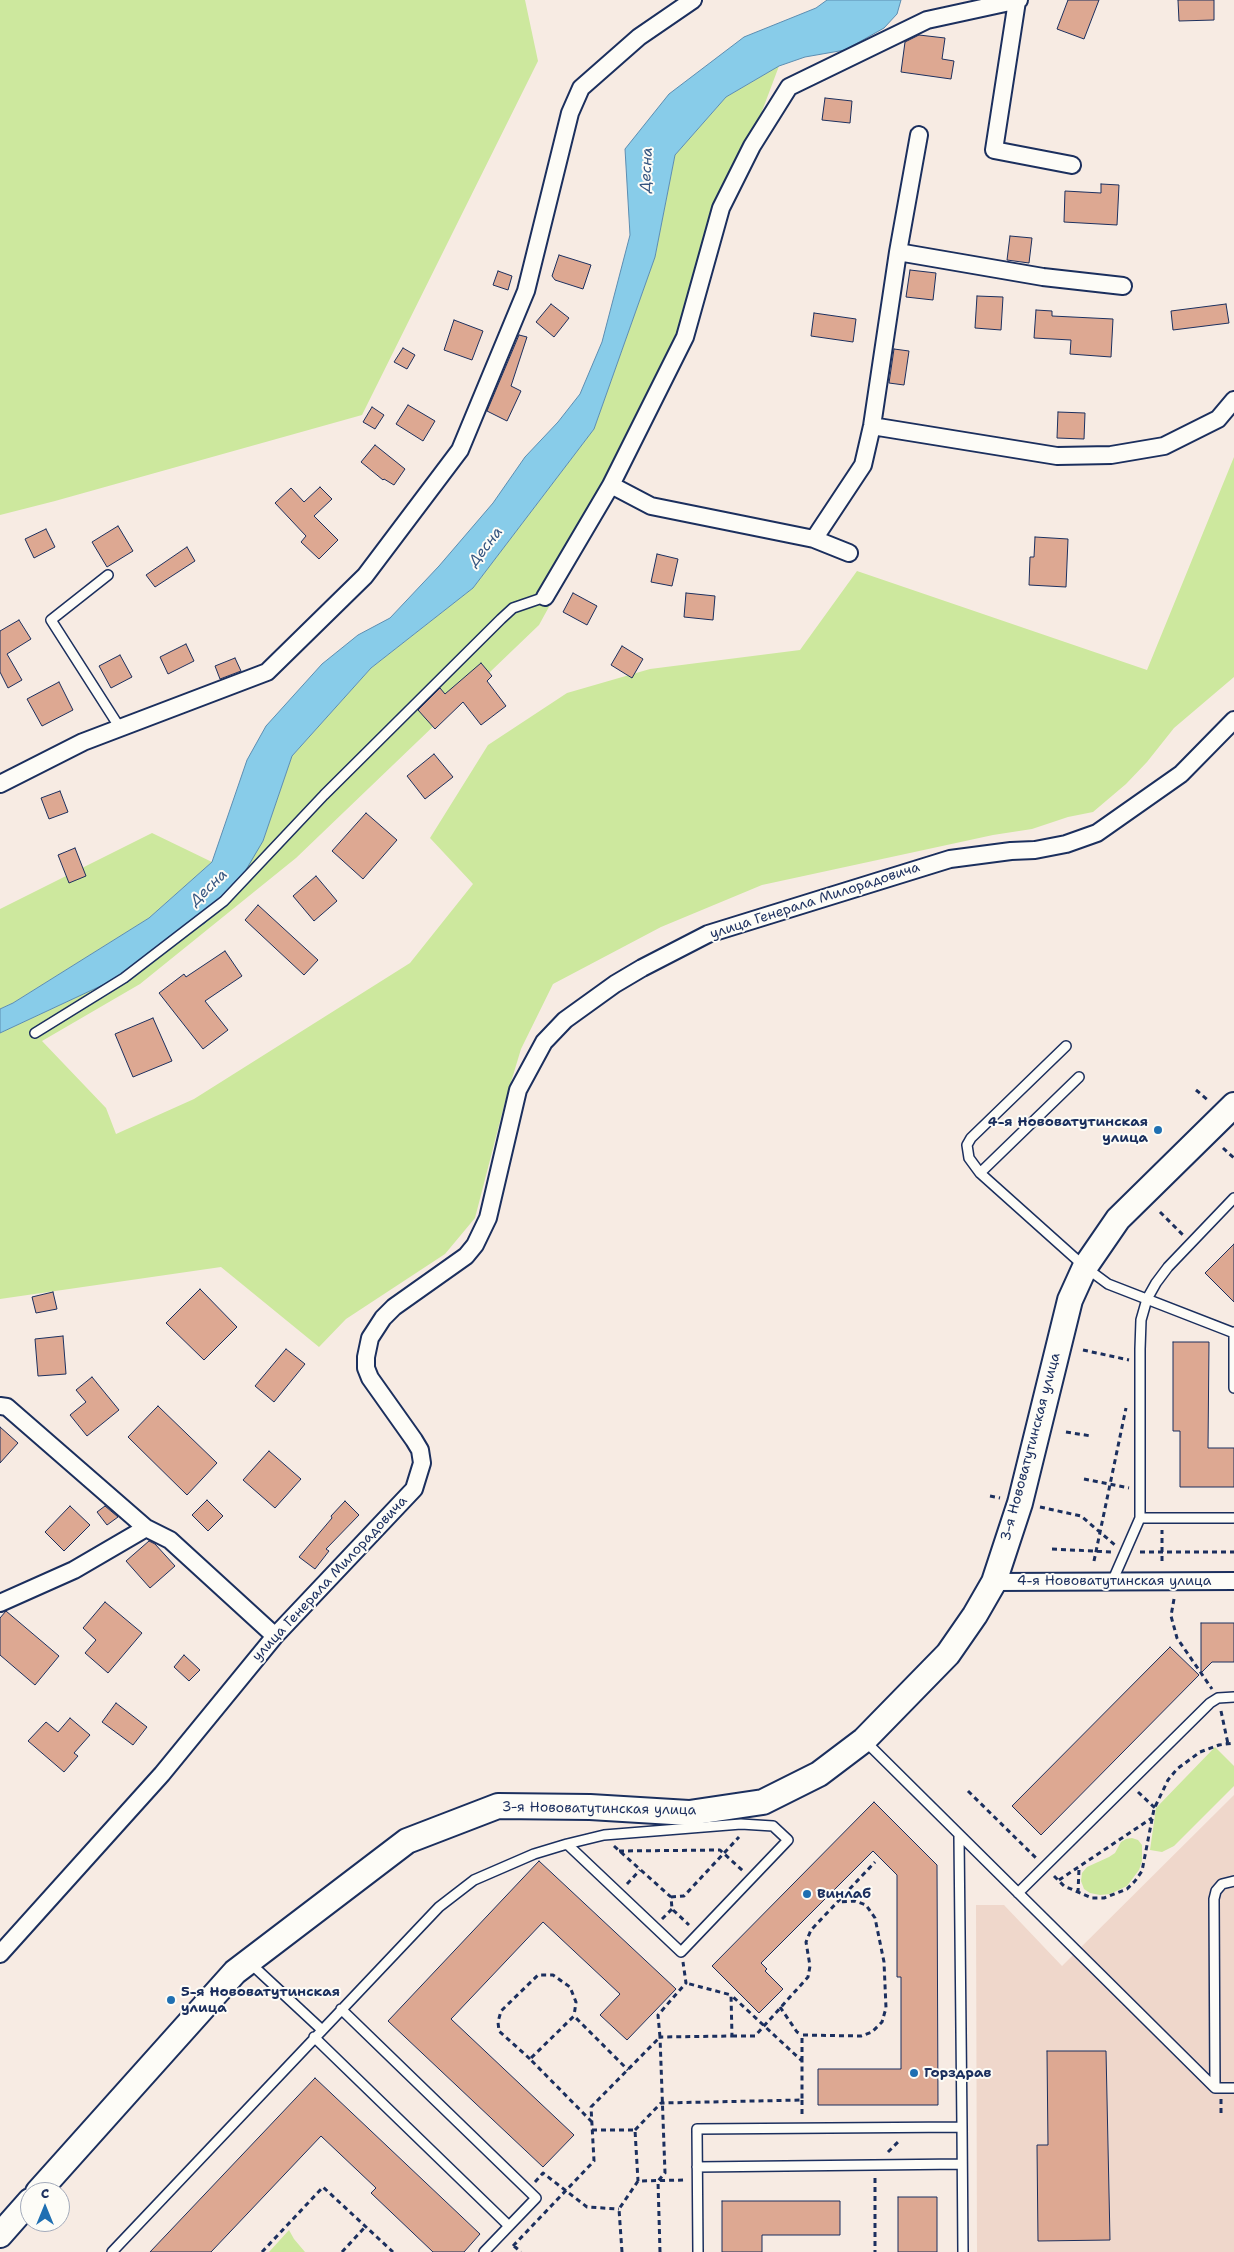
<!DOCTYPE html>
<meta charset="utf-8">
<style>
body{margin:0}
#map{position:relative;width:1234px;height:2252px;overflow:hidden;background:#f7ebe3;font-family:"Shantell Sans",sans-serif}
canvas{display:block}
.north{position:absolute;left:20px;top:2182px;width:50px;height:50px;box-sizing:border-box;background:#fdfcf7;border:1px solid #a3aaba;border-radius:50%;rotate:0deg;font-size:14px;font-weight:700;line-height:20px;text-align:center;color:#1b2f5e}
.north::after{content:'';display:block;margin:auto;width:18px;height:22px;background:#1f6fb2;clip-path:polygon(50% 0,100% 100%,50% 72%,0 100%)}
</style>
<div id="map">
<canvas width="1234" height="2252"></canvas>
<div class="north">С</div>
</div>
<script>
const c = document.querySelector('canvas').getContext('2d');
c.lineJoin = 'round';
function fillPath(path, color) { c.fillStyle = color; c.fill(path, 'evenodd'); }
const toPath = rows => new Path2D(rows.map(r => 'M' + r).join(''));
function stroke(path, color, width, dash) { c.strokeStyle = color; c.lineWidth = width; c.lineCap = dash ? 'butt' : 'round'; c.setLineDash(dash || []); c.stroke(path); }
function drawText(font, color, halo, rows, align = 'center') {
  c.font = font + ' "Shantell Sans",sans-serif'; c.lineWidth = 4; c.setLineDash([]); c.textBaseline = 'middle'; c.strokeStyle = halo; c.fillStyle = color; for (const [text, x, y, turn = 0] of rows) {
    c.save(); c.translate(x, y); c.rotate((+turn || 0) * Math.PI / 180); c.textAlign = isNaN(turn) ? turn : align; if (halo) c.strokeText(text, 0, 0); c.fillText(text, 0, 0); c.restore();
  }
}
const built = toPath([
 [1234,1795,1234,2252,977,2252,976,1905,1004,1905,1062,1966]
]);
const green = toPath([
 [0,0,525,0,538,61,362,415,55,501,0,515],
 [779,66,723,215,679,370,539,625,296,858,140,984,42,1041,106,1108,116,1134,194,1099,410,963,473,884,430,838,488,745,567,693,650,669,800,650,857,571,1147,670,1234,457,1234,677,1174,728,1147,762,1126,784,1093,812,1068,817,1032,829,993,835,762,885,661,927,553,984,521,1049,505,1102,475,1218,445,1254,346,1319,319,1347,221,1267,0,1299,0,1033,107,983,205,923,263,841,292,756,371,668,473,588,594,429,655,257,675,155,726,97],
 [152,833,212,862,149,918,13,1003,0,1009,0,909],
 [1215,1747,1234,1766,1234,1786,1174,1846,1162,1852,1150,1850,1156,1808],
 [1132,1838,1138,1840,1142,1845,1142,1861,1139,1870,1127,1886,1110,1894,1100,1895,1090,1893,1084,1889,1081,1881,1082,1873,1087,1867,1109,1857,1115,1853,1121,1842,1126,1839],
 [289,2230,294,2239,305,2252,269,2252]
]);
const water = toPath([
 [827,0,901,0,897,14,884,28,845,50,805,57,779,66,726,97,675,155,655,257,594,429,473,588,371,668,292,756,263,841,237,885,205,923,107,983,0,1033,0,1009,13,1003,149,918,212,862,247,760,266,726,322,664,358,635,390,618,439,566,493,503,525,457,558,422,580,394,602,342,630,235,625,149,669,94,744,37,816,8,827,0]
]);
const building = toPath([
 [1068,0,1099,0,1084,39,1057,29,1068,0],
 [1178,0,1214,0,1214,20,1179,21,1178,0],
 [919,35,945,38,942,59,954,61,951,79,901,72,905,42,919,35],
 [825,98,852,101,850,123,822,120,825,98],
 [1101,184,1119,185,1117,225,1064,222,1065,191,1101,193,1101,184],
 [1010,236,1032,238,1029,263,1007,260,1010,236],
 [559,255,591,265,583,289,555,280,552,276,559,255],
 [910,270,936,273,933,300,906,297,910,270],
 [498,271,512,276,508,290,493,285,498,271],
 [977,296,1003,297,1001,330,975,328,977,296],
 [551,304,569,318,554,337,536,322,551,304],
 [1226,304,1229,323,1173,330,1171,311,1226,304],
 [1036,310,1052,311,1052,316,1113,319,1111,357,1070,354,1071,340,1034,338,1036,310],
 [814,313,856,319,853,342,811,336,814,313],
 [454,320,483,331,472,360,444,350,454,320],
 [519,335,527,337,511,386,521,391,507,421,487,411,519,335],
 [403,348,415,355,407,369,394,362,403,348],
 [894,349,909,351,904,385,889,383,894,349],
 [408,405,435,421,423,441,396,424,408,405],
 [372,407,384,415,375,429,363,422,372,407],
 [1058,412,1085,413,1084,439,1057,438,1058,412],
 [375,445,405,469,394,485,384,479,383,480,361,462,375,445],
 [320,487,332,499,314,516,338,540,319,559,301,542,306,536,275,503,291,488,304,502,320,487],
 [118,526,133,551,107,567,92,542,118,526],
 [46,529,55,547,34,558,25,539,46,529],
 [1035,537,1068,539,1066,587,1029,585,1030,557,1034,557,1035,537],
 [187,547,195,561,155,587,146,575,187,547],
 [657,554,678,559,672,586,651,582,657,554],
 [573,593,597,606,587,625,563,612,573,593],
 [686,593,715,596,713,620,684,617,686,593],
 [19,620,31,639,7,654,22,680,8,688,0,672,0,631,19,620],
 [186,644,194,661,168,674,160,657,186,644],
 [622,646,643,659,632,678,611,665,622,646],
 [120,655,132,677,111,688,99,666,120,655],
 [235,658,241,671,220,679,215,666,235,658],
 [481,663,492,676,487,681,506,706,481,725,463,702,435,729,418,710,440,688,445,694,481,663],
 [59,682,73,710,42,726,27,699,59,682],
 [434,754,453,777,425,799,407,776,434,754],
 [60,791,68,812,49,819,41,798,60,791],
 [366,813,397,840,363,879,332,851,366,813],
 [75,848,86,876,69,883,58,855,75,848],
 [316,876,337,901,314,921,293,896,316,876],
 [258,905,318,960,304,975,245,920,258,905],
 [225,951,242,976,205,1001,228,1030,203,1049,159,993,184,974,186,977,225,951],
 [153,1018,172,1061,133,1077,115,1034,153,1018],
 [1234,1244,1234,1302,1205,1273,1234,1244],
 [200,1289,237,1327,204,1360,166,1323,200,1289],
 [53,1292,57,1309,36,1313,32,1297,53,1292],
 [63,1336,66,1374,38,1376,35,1339,63,1336],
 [1173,1342,1209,1342,1208,1448,1234,1448,1234,1487,1180,1487,1180,1431,1173,1431,1173,1342],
 [286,1349,305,1364,274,1402,255,1386,286,1349],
 [92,1377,119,1410,87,1436,70,1415,86,1402,76,1390,92,1377],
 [158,1406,217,1463,187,1495,128,1437,158,1406],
 [0,1427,18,1443,0,1463,0,1427],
 [269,1451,301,1479,275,1508,243,1480,269,1451],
 [207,1500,223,1516,208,1531,192,1515,207,1500],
 [345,1501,359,1515,326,1549,329,1551,315,1569,299,1557,332,1518,331,1516,345,1501],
 [70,1506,90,1525,64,1551,45,1532,70,1506],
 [105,1506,118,1517,107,1525,97,1512,105,1506],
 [149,1541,155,1544,175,1566,150,1588,126,1561,149,1541],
 [105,1602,142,1633,108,1673,85,1653,96,1640,83,1628,105,1602],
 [6,1611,59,1656,35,1685,0,1655,0,1618,6,1611],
 [1201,1623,1234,1623,1234,1662,1212,1662,1201,1673,1201,1623],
 [1170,1647,1199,1675,1041,1835,1012,1806,1170,1647],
 [184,1655,200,1670,189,1681,174,1667,184,1655],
 [116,1703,147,1727,133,1745,102,1722,116,1703],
 [70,1718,90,1735,74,1753,78,1756,64,1772,28,1741,46,1722,58,1732,70,1718],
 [874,1802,937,1865,938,2105,818,2105,818,2069,901,2069,901,1977,897,1977,897,1875,873,1851,761,1963,767,1969,765,1971,783,1989,759,2013,712,1966,874,1802],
 [539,1861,676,1989,627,2040,600,2015,620,1994,543,1922,451,2019,574,2135,543,2167,388,2021,539,1861],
 [1047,2051,1106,2051,1110,2240,1038,2241,1037,2145,1048,2145,1047,2051],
 [315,2078,480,2234,464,2252,433,2252,371,2193,376,2188,321,2136,211,2252,150,2252,315,2078],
 [898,2197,937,2197,937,2252,898,2252,898,2197],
 [722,2201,840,2201,840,2235,762,2235,762,2252,722,2252,722,2201]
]);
const path = toPath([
 [1196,1090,1209,1101],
 [1223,1148,1234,1158],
 [1160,1212,1183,1235],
 [1083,1350,1129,1360],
 [1066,1432,1091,1436],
 [1084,1479,1129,1488],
 [990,1496,1000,1498],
 [1040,1507,1081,1516,1115,1545],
 [1052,1549,1111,1552],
 [1140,1552,1234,1552],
 [1094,1561,1126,1408],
 [1162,1561,1162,1530],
 [1174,1599,1171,1616,1177,1638,1212,1689],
 [1221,1711,1228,1744],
 [968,1791,1037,1859],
 [1138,1792,1155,1808],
 [614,1846,671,1897,672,1909,689,1925],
 [619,1851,720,1850,743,1871],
 [1054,1876,1064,1886,1092,1898,1104,1898,1127,1889,1135,1881,1142,1871,1154,1809,1168,1780,1177,1769,1200,1752,1219,1745,1234,1743],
 [1059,1880,1152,1818],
 [627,1884,640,1870],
 [1078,1893,1079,1868],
 [671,1897,684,1896,739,1837],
 [662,1919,672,1909],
 [780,2007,797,2032,802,2035],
 [732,2036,755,2036,808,1977,810,1966,806,1942,811,1930,875,1862],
 [530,2059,499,2031,498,2022,501,2011,538,1975,553,1975,570,1987,576,2002,574,2016],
 [802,2061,802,2035,861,2036,872,2032,882,2022,886,2008,884,1962,875,1918,866,1905,855,1901,838,1902],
 [1221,2099,1221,2115],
 [802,2100,802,2117],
 [592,2122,530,2059,574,2016,628,2070],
 [592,2130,635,2130,638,2181],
 [635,2130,661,2103,802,2100,802,2061,731,1995],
 [888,2152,900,2140],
 [875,2178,875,2252],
 [535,2182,543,2173,587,2207,619,2209],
 [513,2246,594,2161,591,2107,660,2037,658,2015,686,1983,683,1962],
 [514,2246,521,2252],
 [262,2252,323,2187,393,2252],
 [342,2252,365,2227],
 [622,2252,619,2209,638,2181,685,2180],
 [660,2252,658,2181,665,2173,660,2037,732,2036,731,1995,686,1983]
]);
const lane = toPath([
 [108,575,51,620,120,728],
 [35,1033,124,978,224,901,324,795,501,619,513,608,545,597],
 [1066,1046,971,1138,967,1145,969,1158,980,1173,1085,1267,1108,1284,1234,1333],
 [980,1173,1079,1077],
 [1234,1198,1168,1267,1156,1283,1147,1299,1141,1320,1140,1349,1140,1518,1234,1518],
 [1234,1332,1234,1388],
 [1112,1582,1140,1518],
 [864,1740,1215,2088,1234,2088],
 [959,1836,962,2127],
 [1018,1893,1210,1703,1218,1698,1234,1697],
 [250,1963,321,2029],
 [341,2009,536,2198,484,2252],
 [314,2037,509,2226],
 [1215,2088,1214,1899,1216,1891,1222,1884,1234,1881],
 [697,2167,962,2164],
 [112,2252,439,1907,474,1880,534,1854,567,1844,604,1835,741,1824,773,1826,788,1840,681,1952,567,1844],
 [698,2252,697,2129,962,2127,963,2252]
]);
const street = toPath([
 [1017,1,994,150,1072,165],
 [898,252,1043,277,1123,286],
 [872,426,1057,456,1111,455,1164,446,1218,419,1234,400],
 [611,485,651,506,814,539,849,553],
 [814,539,863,465,872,426,898,252,919,135],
 [545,597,611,485,685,337,721,208,752,146,789,87,927,20,1019,0],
 [0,784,83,742,267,672,365,576,460,450,526,291,570,113,581,88,639,37,693,0],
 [0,1406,7,1407,146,1528,170,1540,275,1636],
 [994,1582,1234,1581],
 [0,1603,74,1570,146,1528],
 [0,1954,162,1774,275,1636,414,1489,422,1463,420,1450,414,1440,370,1378,366,1368,366,1357,370,1338,383,1318,394,1307,466,1256,475,1245,488,1218,518,1090,544,1042,565,1020,615,984,642,968,708,934,950,859,1011,851,1035,850,1066,844,1097,833,1181,774,1234,720]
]);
const secondary = toPath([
 [38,2192,235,1972,407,1841,498,1806,590,1807,689,1813,763,1802,819,1774,864,1740,948,1654,975,1615,994,1582,1020,1503,1070,1300,1085,1267,1118,1219,1234,1105],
 [0,2235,30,2201]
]);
const markers = [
 [1158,1130,5,"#1f6fb2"],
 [807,1894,5,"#1f6fb2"],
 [171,2000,5,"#1f6fb2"],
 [914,2073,5,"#1f6fb2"]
];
const streetNames = [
 ["улица Генерала Милорадовича",815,901,-18],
 ["3-я Нововатутинская улица",1031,1447,-75],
 ["улица Генерала Милорадовича",330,1579,-47],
 ["4-я Нововатутинская улица",1114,1581],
 ["3-я Нововатутинская улица",599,1809,1]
];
const poiNames = [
 ["4-я Нововатутинская",1148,1122,"right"],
 ["улица",1148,1138,"right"],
 ["Винлаб",817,1894],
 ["5-я Нововатутинская",181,1992],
 ["улица",181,2008],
 ["Горздрав",924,2073]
];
const waterNames = [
 ["Десна",647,170,-87],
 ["Десна",486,547,-52],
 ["Десна",209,888,-44]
];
fillPath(built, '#efd7cb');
fillPath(green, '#cde89e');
fillPath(water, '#88cce9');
stroke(water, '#5c8db1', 1);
fillPath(building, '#dda892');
stroke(building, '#1b2f5e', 1);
stroke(lane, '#1b2f5e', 12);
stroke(street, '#1b2f5e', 20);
stroke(secondary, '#1b2f5e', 28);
stroke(path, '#1b2f5e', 3, [5, 4]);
stroke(lane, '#fdfcf7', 9);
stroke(street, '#fdfcf7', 16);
stroke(secondary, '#fdfcf7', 24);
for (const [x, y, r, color] of markers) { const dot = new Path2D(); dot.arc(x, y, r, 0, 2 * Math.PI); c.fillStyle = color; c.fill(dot); stroke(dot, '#fdfcf7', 2); }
drawText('14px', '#1b2f5e', '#fdfcf7', streetNames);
drawText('bold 14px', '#1b2f5e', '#fdfcf7', poiNames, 'left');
drawText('italic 15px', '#365681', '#fdfcf7', waterNames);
</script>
